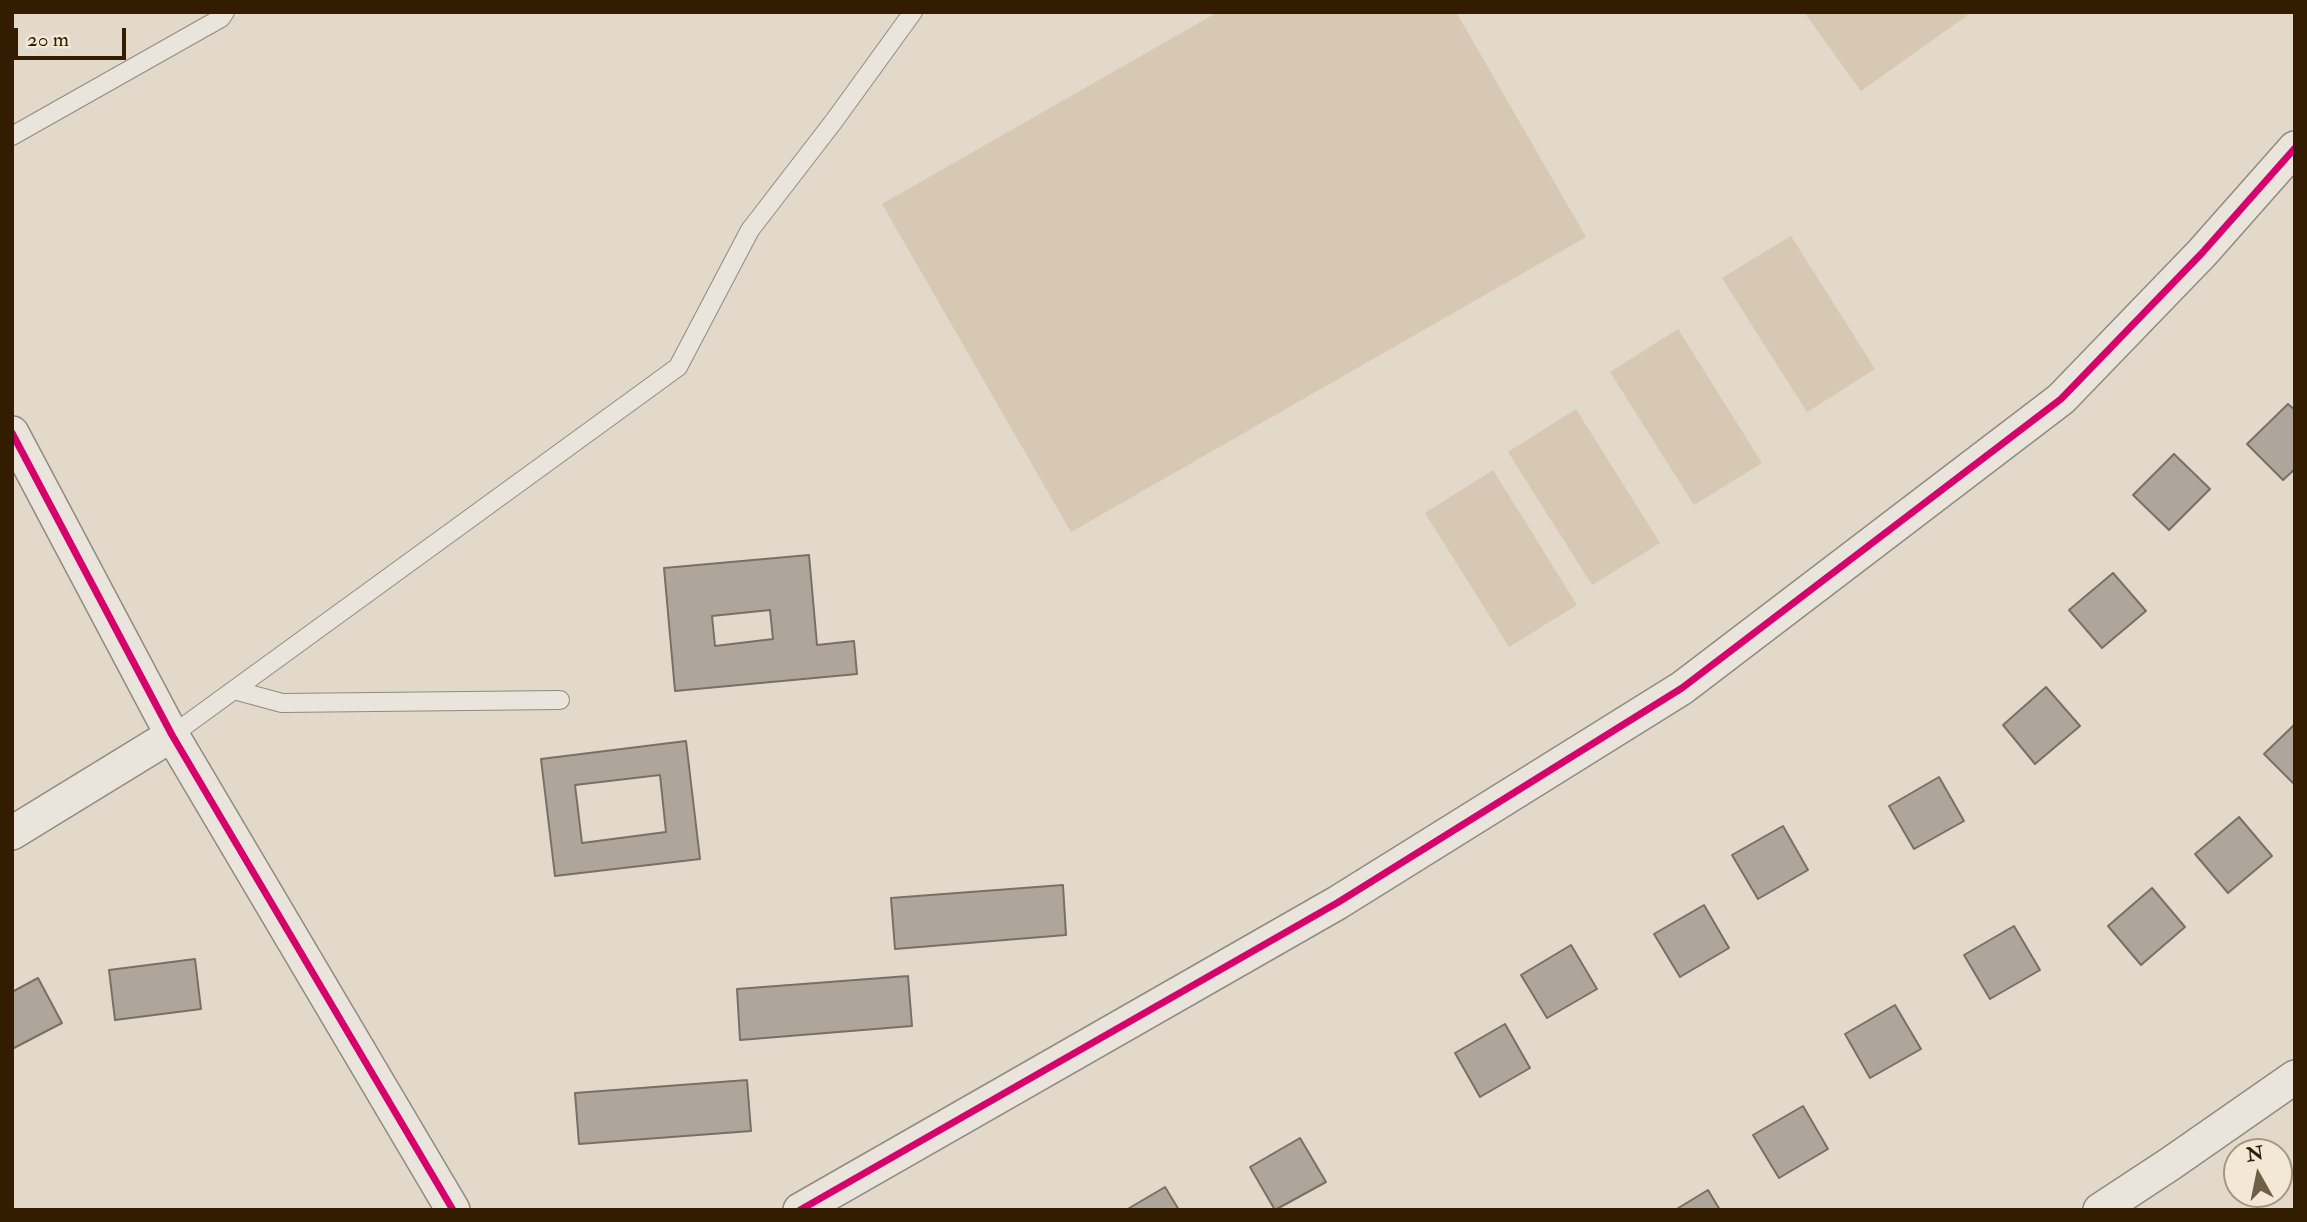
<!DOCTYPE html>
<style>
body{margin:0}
#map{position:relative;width:2307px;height:1222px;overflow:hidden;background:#e2d9ca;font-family:"IM FELL Double Pica",serif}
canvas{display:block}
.frame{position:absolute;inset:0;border:14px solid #321d00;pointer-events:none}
.north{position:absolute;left:2223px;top:1138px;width:70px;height:70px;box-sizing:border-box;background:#f3e8d6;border:2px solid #a69780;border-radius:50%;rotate:351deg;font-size:19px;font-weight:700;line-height:28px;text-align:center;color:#321d00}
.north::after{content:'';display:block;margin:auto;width:24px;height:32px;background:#705f47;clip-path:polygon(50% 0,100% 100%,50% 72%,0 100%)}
.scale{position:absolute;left:14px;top:28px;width:112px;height:32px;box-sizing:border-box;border:4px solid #321d00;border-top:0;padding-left:9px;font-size:21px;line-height:24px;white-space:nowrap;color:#321d00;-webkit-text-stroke:5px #f3e8d6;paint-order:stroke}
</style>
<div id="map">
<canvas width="2307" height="1222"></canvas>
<div class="frame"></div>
<div class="north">N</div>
<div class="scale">20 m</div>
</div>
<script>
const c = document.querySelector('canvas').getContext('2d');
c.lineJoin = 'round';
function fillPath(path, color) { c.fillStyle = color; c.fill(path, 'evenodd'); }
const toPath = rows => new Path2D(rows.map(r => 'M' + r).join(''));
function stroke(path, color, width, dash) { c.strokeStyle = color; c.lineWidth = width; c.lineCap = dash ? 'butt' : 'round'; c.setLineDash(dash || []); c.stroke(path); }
const green = toPath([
 [1218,12,1456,12,1586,237,1071,532,882,204],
 [1804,12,1972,12,1861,91],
 [1791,236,1875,369,1807,412,1722,278],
 [1678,329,1762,463,1694,505,1610,372],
 [1576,409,1660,543,1592,585,1508,452],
 [1493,470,1577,605,1509,647,1425,513]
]);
const building = toPath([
 [2288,404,2295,410,2295,469,2283,480,2247,444,2288,404],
 [2174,454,2210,489,2169,530,2133,495,2174,454],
 [809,555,817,645,854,641,857,674,675,691,664,568,809,555],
 [770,610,773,639,715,646,712,616,770,610],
 [2113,573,2146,611,2102,648,2069,610,2113,573],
 [2046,687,2080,726,2035,764,2003,725,2046,687],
 [2295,724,2295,785,2264,754,2295,724],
 [686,741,700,859,555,876,541,759,686,741],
 [660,775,666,832,582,843,575,785,660,775],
 [1939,777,1964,821,1914,849,1889,806,1939,777],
 [2239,817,2272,856,2228,893,2195,854,2239,817],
 [1783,826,1808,870,1758,899,1732,855,1783,826],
 [1063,885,1066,935,895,949,891,898,1063,885],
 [2152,888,2185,927,2141,965,2108,926,2152,888],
 [1704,905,1729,948,1680,977,1654,934,1704,905],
 [2014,926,2040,970,1990,999,1964,955,2014,926],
 [1571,945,1597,989,1547,1018,1521,975,1571,945],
 [195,959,201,1009,115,1020,109,970,195,959],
 [908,976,912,1026,740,1040,737,989,908,976],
 [38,978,62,1023,12,1049,12,992,38,978],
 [1895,1005,1921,1049,1870,1078,1845,1034,1895,1005],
 [1505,1024,1530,1068,1480,1097,1455,1053,1505,1024],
 [747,1080,751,1131,579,1144,575,1093,747,1080],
 [1803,1106,1828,1149,1779,1178,1753,1135,1803,1106],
 [1300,1138,1326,1182,1275,1210,1250,1167,1300,1138],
 [1165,1187,1179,1210,1126,1210,1165,1187],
 [1708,1190,1720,1210,1675,1210,1708,1190]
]);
const service = toPath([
 [12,136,221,18,225,12],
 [234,690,282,703,560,700],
 [172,735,678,367,750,230,834,121,913,12]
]);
const minor = toPath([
 [12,433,172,735,453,1210],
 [12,833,172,735],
 [800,1210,1337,903,1682,688,2061,399,2202,253,2295,148],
 [2100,1210,2170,1164,2295,1077]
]);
const cycleway = toPath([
 [12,433,172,735,453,1210],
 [800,1210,1337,903,1682,688,2061,399,2202,253,2295,148]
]);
fillPath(green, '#d6c8b2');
fillPath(building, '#aea69a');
stroke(building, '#787064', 2);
stroke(service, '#928a7e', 20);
stroke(minor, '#928a7e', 36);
stroke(service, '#e9e4dc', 18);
stroke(minor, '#e9e4dc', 33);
stroke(cycleway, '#d6006c', 7);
</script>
